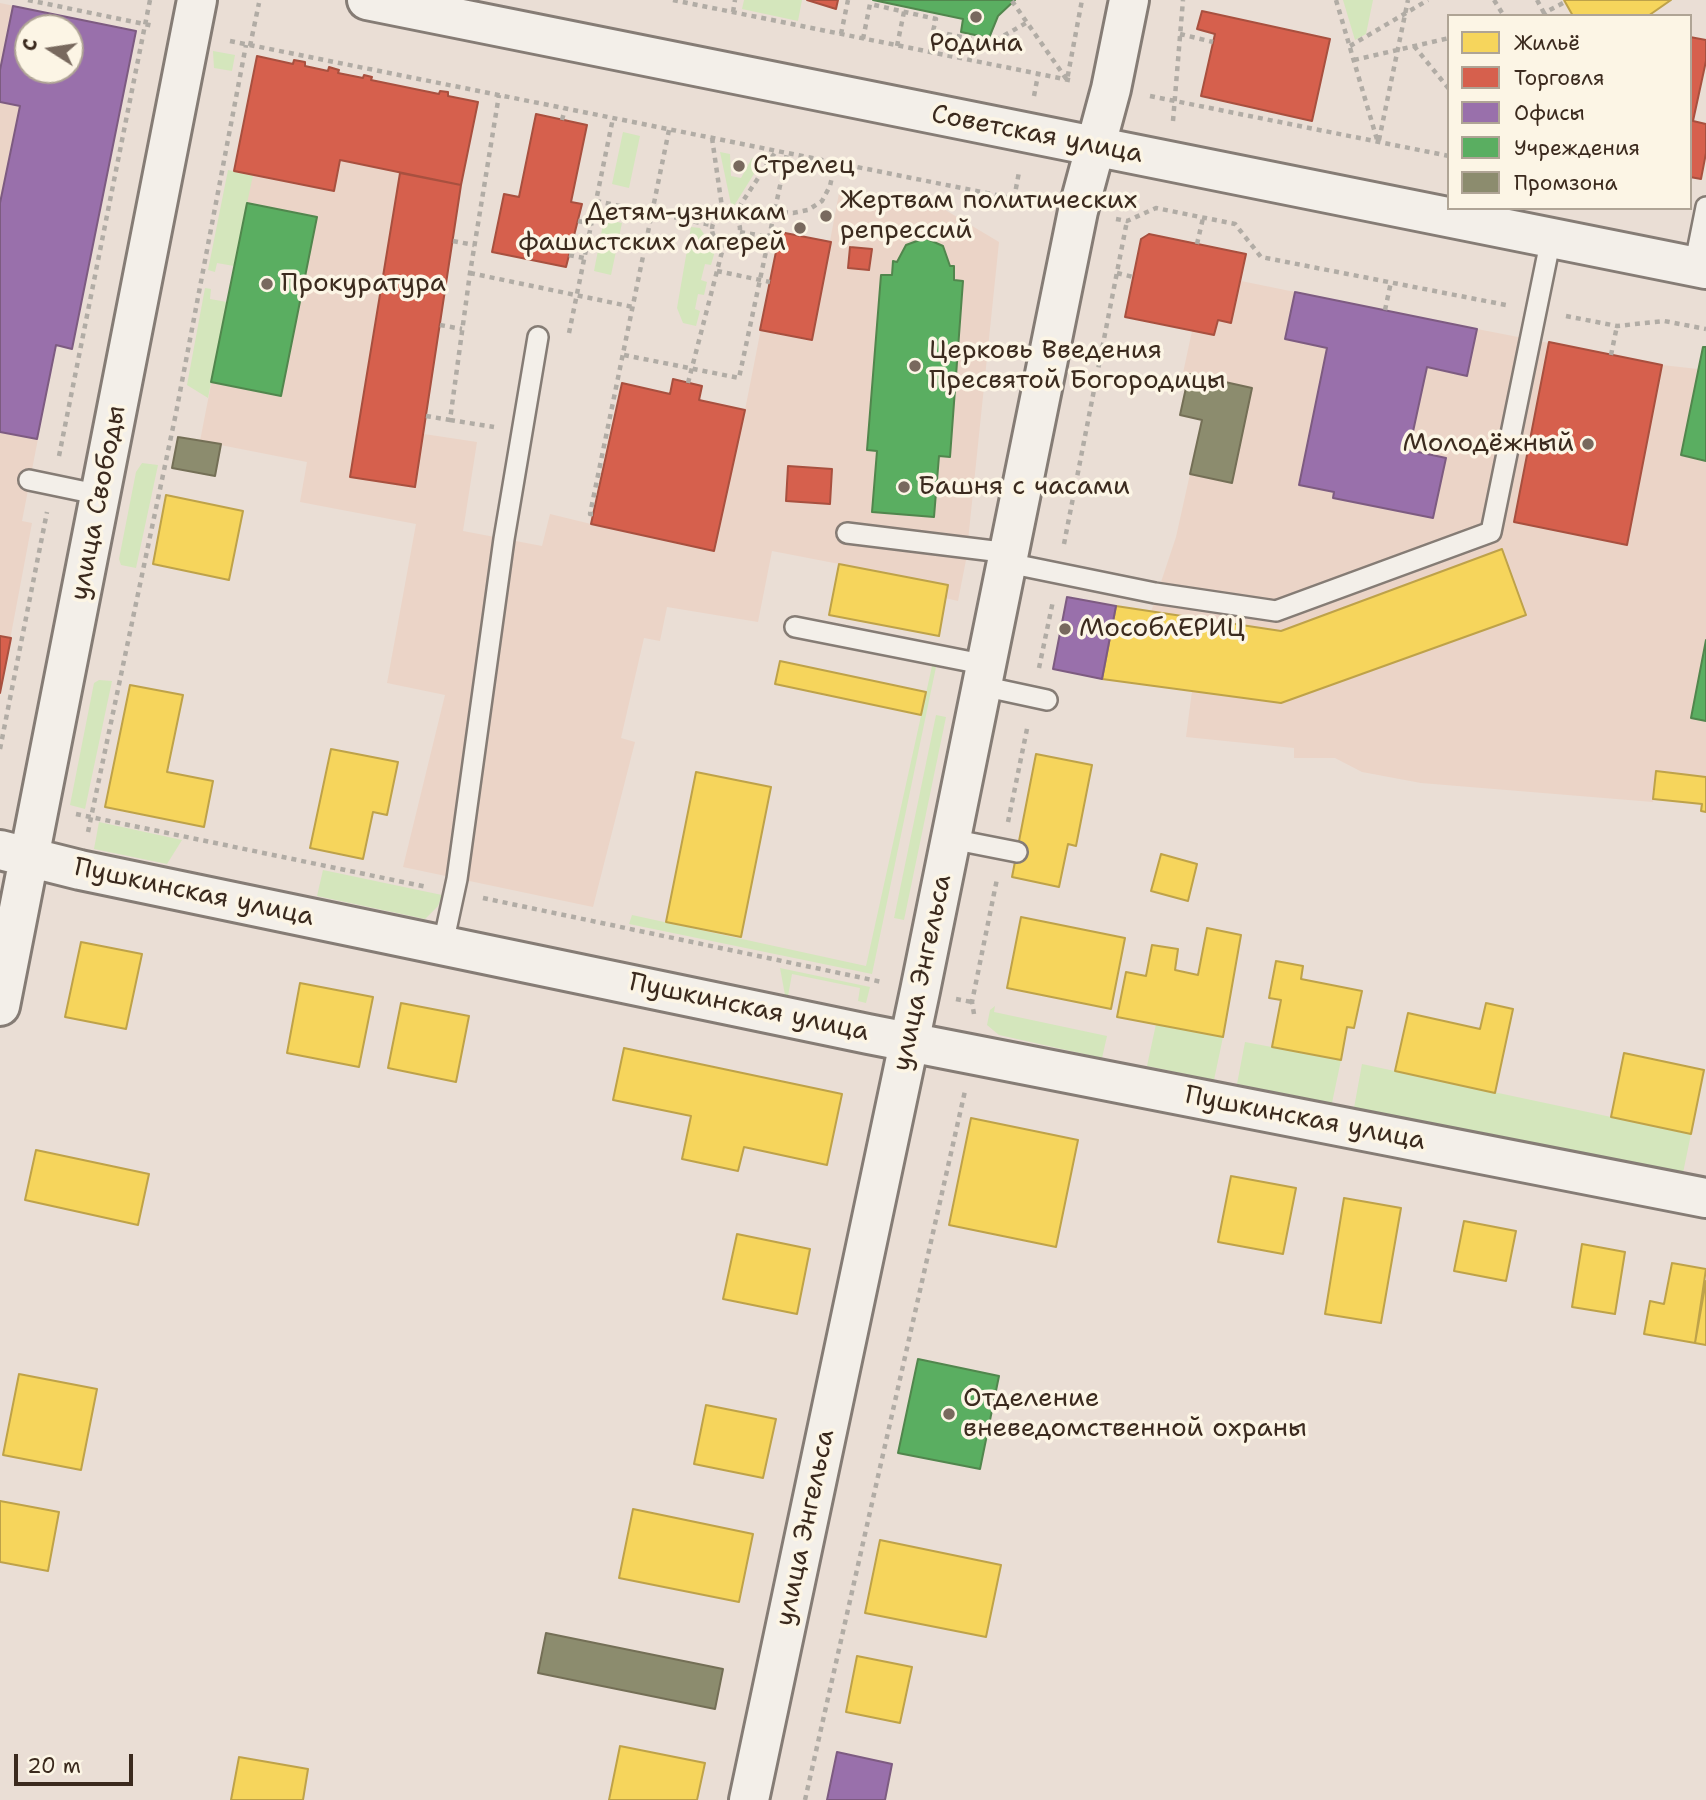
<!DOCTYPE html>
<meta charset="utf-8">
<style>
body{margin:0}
#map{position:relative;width:1706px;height:1800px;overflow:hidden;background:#eaded5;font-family:"Shantell Sans",sans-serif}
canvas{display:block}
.legend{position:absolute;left:1447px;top:14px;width:245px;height:196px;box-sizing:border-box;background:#fcf5e5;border:2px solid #afa495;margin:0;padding:9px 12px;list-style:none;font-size:21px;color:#3b2a1e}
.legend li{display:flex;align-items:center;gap:14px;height:35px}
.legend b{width:35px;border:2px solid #afa495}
.north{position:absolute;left:14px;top:14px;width:70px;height:70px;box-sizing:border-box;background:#fcf5e5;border:2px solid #afa495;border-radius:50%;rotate:282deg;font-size:19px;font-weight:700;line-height:28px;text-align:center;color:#3b2a1e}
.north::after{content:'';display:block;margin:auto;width:24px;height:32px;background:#78695e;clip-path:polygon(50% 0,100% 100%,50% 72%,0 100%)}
.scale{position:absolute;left:14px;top:1754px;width:119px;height:32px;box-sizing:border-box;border:4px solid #3b2a1e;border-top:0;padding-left:9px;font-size:21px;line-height:24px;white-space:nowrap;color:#3b2a1e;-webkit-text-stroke:5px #fcf5e5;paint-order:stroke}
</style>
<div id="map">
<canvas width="1706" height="1800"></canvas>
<ul class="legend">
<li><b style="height:19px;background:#f6d55c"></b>Жильё</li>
<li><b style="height:19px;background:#d6604d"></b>Торговля</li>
<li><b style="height:19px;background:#9970ab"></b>Офисы</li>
<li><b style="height:19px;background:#5aae61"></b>Учреждения</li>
<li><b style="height:19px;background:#8c8c6e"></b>Промзона</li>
</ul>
<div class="north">С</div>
<div class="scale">20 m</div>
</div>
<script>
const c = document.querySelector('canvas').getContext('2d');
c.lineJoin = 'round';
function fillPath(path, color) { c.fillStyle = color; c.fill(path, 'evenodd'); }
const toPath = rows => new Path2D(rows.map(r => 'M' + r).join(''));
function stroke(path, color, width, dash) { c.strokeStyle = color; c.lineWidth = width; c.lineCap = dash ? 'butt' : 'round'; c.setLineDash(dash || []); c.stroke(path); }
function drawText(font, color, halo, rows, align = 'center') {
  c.font = font + ' "Shantell Sans",sans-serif'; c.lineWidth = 7; c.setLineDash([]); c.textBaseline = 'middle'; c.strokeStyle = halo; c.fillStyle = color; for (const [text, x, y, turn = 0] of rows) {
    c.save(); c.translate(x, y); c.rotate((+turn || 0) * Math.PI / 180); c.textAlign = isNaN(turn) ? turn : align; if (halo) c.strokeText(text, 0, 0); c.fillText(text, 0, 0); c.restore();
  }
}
const built = toPath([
 [0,3,136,31,72,349,56,346,22,521,32,523,0,693],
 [28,28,70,28,70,70,28,70],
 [294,60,305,62,305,66,478,102,461,185,424,434,477,442,463,531,542,546,550,514,591,524,622,383,670,394,673,380,702,386,700,400,745,410,780,232,830,241,840,188,942,208,999,242,966,560,958,601,945,598,948,585,772,551,758,622,667,607,660,641,644,638,621,738,635,742,593,907,403,867,445,695,387,683,416,524,300,502,307,462,200,441,252,174],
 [1149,234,1246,254,1241,281,1477,329,1662,365,1698,369,1703,347,1706,347,1706,777,1657,772,1653,802,1421,783,1362,772,1335,758,1294,758,1294,748,1186,737,1192,691,1053,669,1067,597,1151,612,1176,537,1202,420,1189,374,1183,373,1192,331,1125,317,1141,239]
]);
const green = toPath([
 [744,0,802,0,798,21,742,9],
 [1343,0,1373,0,1366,34,1355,40],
 [213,51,235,55,232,71,214,68],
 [623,132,640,136,629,188,612,184],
 [720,152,730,154,731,176,741,178,752,158,762,161,732,209],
 [228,170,253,175,234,266,217,263,215,272,208,270],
 [604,219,622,223,611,275,594,271],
 [691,227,700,228,715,251,711,265,705,264,701,280,707,282,704,295,698,294,695,309,700,311,696,326,683,323,677,308],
 [205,288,211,289,210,299,227,302,208,398,187,385],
 [142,463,158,465,136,568,121,565,119,559,136,472],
 [932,666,936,667,872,974,629,924,632,915,866,966],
 [99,680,112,681,85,809,70,805,94,683],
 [936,715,946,717,904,920,894,918],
 [99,822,182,840,167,864,94,849],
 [323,870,442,895,438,906,425,919,317,896],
 [780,968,870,987,866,1003,858,1001,860,988,792,974,788,996,785,995],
 [995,1006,994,1012,1107,1036,1102,1058,999,1035,987,1025,990,1010],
 [1156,1024,1223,1037,1214,1080,1147,1066],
 [1245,1042,1341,1060,1332,1103,1237,1084],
 [1362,1064,1691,1134,1683,1173,1354,1108]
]);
const homes = toPath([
 [1564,0,1671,0,1648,16,1573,16,1564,0],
 [166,495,243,511,229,580,153,564,166,495],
 [1502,549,1526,615,1281,703,1102,679,1116,606,1281,631,1502,549],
 [839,564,948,585,939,636,829,615,839,564],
 [780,661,926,692,921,715,775,684,780,661],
 [130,685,183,695,167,772,213,781,204,827,105,807,130,685],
 [331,749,398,762,387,815,373,812,363,859,310,848,331,749],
 [1036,754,1092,765,1076,846,1068,844,1059,887,1012,877,1036,754],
 [1656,771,1706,777,1706,812,1701,811,1702,804,1653,799,1656,771],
 [696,772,771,787,741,937,666,922,696,772],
 [1161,854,1197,864,1188,901,1151,891,1161,854],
 [1021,917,1125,938,1111,1009,1007,988,1021,917],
 [1207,928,1241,935,1223,1037,1117,1017,1126,972,1146,976,1152,945,1178,949,1175,970,1198,975,1207,928],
 [81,942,142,954,126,1029,65,1017,81,942],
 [1276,961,1303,966,1301,979,1362,991,1354,1028,1347,1027,1341,1060,1272,1047,1281,1000,1269,998,1276,961],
 [300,983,373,997,359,1067,287,1053,300,983],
 [401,1003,469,1016,456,1082,388,1068,401,1003],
 [1486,1003,1513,1009,1495,1093,1395,1071,1408,1013,1480,1029,1486,1003],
 [624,1048,842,1094,827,1165,744,1147,738,1171,682,1159,691,1116,613,1100,624,1048],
 [1624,1053,1704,1070,1691,1134,1611,1117,1624,1053],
 [971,1118,1078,1140,1056,1247,949,1225,971,1118],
 [36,1150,149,1174,138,1225,25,1200,36,1150],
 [1231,1176,1296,1188,1283,1254,1218,1242,1231,1176],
 [1344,1198,1401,1208,1381,1323,1325,1314,1344,1198],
 [1464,1221,1516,1231,1506,1281,1454,1271,1464,1221],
 [737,1234,810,1249,797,1314,723,1299,737,1234],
 [1582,1244,1625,1252,1615,1314,1572,1307,1582,1244],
 [1672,1263,1706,1269,1695,1343,1644,1334,1650,1301,1664,1304,1672,1263],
 [1706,1281,1706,1345,1695,1343,1706,1281],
 [19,1374,97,1389,81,1470,3,1455,19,1374],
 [706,1405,776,1419,763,1478,694,1464,706,1405],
 [0,1501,59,1512,48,1571,0,1562,0,1501],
 [633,1509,753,1534,739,1602,619,1578,633,1509],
 [880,1540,1001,1565,986,1637,865,1613,880,1540],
 [857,1656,912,1667,900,1723,846,1712,857,1656],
 [620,1746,705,1763,697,1800,609,1800,620,1746],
 [239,1757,308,1769,303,1800,231,1800,239,1757]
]);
const shops = toPath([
 [807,0,838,0,836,9,807,0],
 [1202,11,1330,39,1312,121,1201,96,1215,34,1197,29,1202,11],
 [1690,37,1706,40,1706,61,1693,121,1706,124,1706,153,1701,179,1690,177,1690,37],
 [257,56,293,64,294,60,305,62,305,66,328,71,329,67,339,70,338,73,363,78,364,75,372,77,371,80,439,94,440,91,448,92,448,96,478,102,461,185,340,160,334,191,234,171,257,56],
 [536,114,587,125,571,202,582,204,566,267,492,252,504,194,519,197,536,114],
 [400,173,461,185,415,487,350,477,400,173],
 [780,232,831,242,812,340,760,330,780,232],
 [1149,234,1246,254,1231,323,1218,320,1214,335,1125,317,1141,239,1149,234],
 [850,247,872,249,869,270,848,268,850,247],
 [1549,342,1662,365,1627,545,1514,522,1549,342],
 [673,379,702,386,699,400,745,410,714,551,591,524,622,383,670,394,673,379],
 [788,466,832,469,830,504,786,501,788,466],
 [0,636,11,638,0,693,0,636]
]);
const offices = toPath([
 [13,6,136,31,72,349,56,345,37,439,0,432,0,203,20,106,0,102,0,70,13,6],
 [28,28,70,28,70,70,28,70,28,28],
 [1295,292,1477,329,1467,376,1427,367,1409,450,1446,458,1433,518,1333,498,1334,492,1299,485,1327,348,1285,339,1295,292],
 [1067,597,1116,606,1102,679,1053,669,1067,597],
 [837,1752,892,1764,885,1800,827,1800,837,1752]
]);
const public = toPath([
 [873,0,1015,0,998,16,989,38,961,32,963,19,873,0],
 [247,203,317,217,281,396,211,382,247,203],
 [925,238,943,246,950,266,954,266,954,280,963,281,950,457,939,456,934,517,872,512,877,451,867,450,881,275,892,275,893,261,897,262,906,245,925,238],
 [1703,347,1706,347,1706,461,1681,455,1703,347],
 [1706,640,1706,721,1691,718,1706,640],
 [918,1359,999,1376,980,1469,898,1453,918,1359]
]);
const industry = toPath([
 [1189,374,1252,388,1232,483,1190,474,1202,420,1180,415,1189,374],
 [178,437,221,444,215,476,172,468,178,437],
 [546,1633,723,1669,715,1709,538,1673,546,1633]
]);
const path = toPath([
 [28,0,154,26],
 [673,0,1074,81],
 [1336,0,1378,143],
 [1494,0,1504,16],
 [1537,0,1544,13,1540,16],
 [1012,1,1067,80,1082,0],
 [733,12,735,0],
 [1546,16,1544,13,1565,2],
 [841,34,848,0],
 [1180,34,1213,42],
 [863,39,870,4,936,19,933,31,991,43,1026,23],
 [230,41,1041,204],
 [250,46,259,3],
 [897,46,905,7],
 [1350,46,1428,0],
 [1414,46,1449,89],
 [1354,60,1449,38],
 [1034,96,1038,75],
 [1150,96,1449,156],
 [562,120,565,109],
 [1173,121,1183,0],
 [712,138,723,214],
 [1379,140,1408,0],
 [1014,199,1019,172],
 [596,201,711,225],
 [773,211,793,213,808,210,822,201,830,186,835,163],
 '712 229a14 14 0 1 1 28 0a14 14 0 1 1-28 0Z',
 [733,216,776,151],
 [1116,219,1127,221,1156,208,1235,224,1261,257,1506,305],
 [578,221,592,224],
 [740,232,769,237],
 [453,241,474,245],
 [1197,244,1203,218],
 [569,255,584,258],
 [717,271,770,282],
 [470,273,633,307],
 [1117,273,1133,277],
 [1385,310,1391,282],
 [1566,316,1617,326,1664,321,1706,329],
 [440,325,462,329],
 [569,333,613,118],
 [624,355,739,378,787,153],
 [1611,355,1617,326],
 [688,383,724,244],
 [426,416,450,420,470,273,499,95],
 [450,420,494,427],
 [59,456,150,0],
 [593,514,590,514,669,130],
 [1064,544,1127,221],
 [1039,668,1053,601],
 [0,749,47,512],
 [76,814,427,887],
 [1008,822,1028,724],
 [88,832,176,413,246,45],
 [483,898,882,982],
 [956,999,972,1002],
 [974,1014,972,1002,997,879],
 [805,1800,965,1091]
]);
const lane = toPath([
 [1694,267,1706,207],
 [29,480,101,495],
 [847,533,1010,553],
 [1008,563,1155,593,1276,611,1491,532,1551,238],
 [795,627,987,665],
 [982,686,1047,700],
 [951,839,1017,852],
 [443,944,457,879,504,539,538,337]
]);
const street = toPath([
 [0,850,80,870,868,1034,1706,1198],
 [0,1006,197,0]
]);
const secondary = toPath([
 [367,0,1706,269],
 [749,1800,920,991,1078,211,1111,89,1129,0]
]);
const markers = [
 [976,17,7,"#78695e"],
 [739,166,7,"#78695e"],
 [826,216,7,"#78695e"],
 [800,228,7,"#78695e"],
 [267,284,7,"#78695e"],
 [915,366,7,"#78695e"],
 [1588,444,7,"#78695e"],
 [904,487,7,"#78695e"],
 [1065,629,7,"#78695e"],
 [949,1414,7,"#78695e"]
];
const poiNames = [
 ["Родина",976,44,"center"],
 ["Стрелец",753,166],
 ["Жертвам политических",840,201],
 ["репрессий",840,231],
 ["Детям-узникам",786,213,"right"],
 ["фашистских лагерей",786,243,"right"],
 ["Прокуратура",281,284],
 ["Церковь Введения",929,351],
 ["Пресвятой Богородицы",929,381],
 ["Молодёжный",1574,444,"right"],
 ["Башня с часами",918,487],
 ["МособлЕРИЦ",1079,629],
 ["Отделение",963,1399],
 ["вневедомственной охраны",963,1429]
];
const streetNames = [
 ["Советская улица",1037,135,11],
 ["улица Свободы",99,503,-79],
 ["Пушкинская улица",194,893,12],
 ["улица Энгельса",923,973,-78],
 ["Пушкинская улица",749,1008,12],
 ["Пушкинская улица",1305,1119,11],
 ["улица Энгельса",806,1528,-78]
];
fillPath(built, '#ebd4c7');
fillPath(green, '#d4e6bc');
fillPath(homes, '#f6d55c');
stroke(homes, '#bea249', 2);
fillPath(shops, '#d6604d');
stroke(shops, '#a8503f', 2);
fillPath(offices, '#9970ab');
stroke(offices, '#7d5b81', 2);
fillPath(public, '#5aae61');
stroke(public, '#51864d', 2);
fillPath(industry, '#8c8c6e');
stroke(industry, '#746f56', 2);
stroke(lane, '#857c75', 24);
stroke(street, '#857c75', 44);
stroke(secondary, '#857c75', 44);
stroke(path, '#b1aca5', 4.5, [5, 5]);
stroke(lane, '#f3efe9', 19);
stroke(street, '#f3efe9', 38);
stroke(secondary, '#f3efe9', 38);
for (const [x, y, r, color] of markers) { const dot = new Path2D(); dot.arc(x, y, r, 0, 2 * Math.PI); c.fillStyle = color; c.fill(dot); stroke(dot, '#fcf5e5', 2.5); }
drawText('26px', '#3b2a1e', '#fcf5e5', poiNames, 'left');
drawText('26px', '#3b2a1e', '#fcf5e5', streetNames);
</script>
